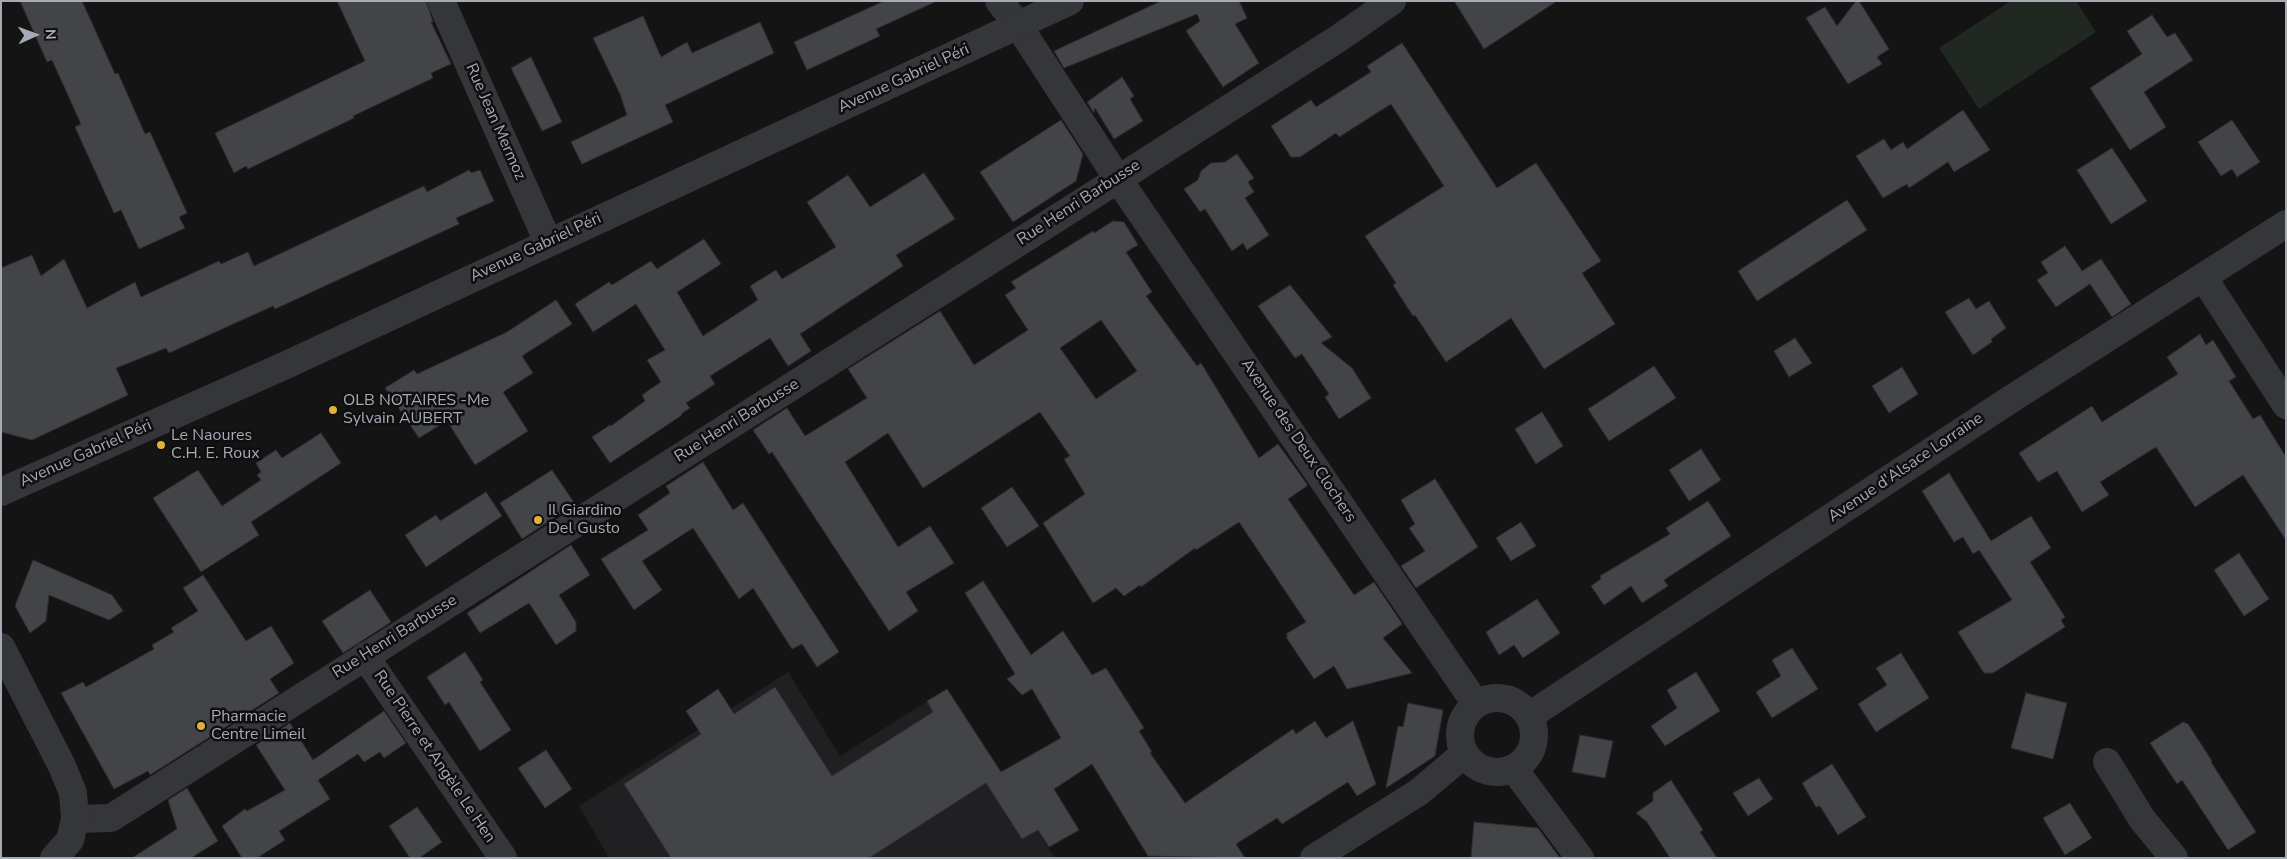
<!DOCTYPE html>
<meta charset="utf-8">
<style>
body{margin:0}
#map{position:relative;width:2287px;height:859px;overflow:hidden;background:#141415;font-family:"Nunito Sans",sans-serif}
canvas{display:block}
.frame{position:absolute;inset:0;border:2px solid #a6aab5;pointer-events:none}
.north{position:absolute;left:10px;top:10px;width:50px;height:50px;-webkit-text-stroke:4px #0f0f10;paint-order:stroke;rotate:88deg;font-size:14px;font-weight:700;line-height:20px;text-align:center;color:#a6aab5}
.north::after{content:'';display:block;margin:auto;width:18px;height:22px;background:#a6aab5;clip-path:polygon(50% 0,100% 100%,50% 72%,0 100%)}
</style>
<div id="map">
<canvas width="2287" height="859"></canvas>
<div class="frame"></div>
<div class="north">N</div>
</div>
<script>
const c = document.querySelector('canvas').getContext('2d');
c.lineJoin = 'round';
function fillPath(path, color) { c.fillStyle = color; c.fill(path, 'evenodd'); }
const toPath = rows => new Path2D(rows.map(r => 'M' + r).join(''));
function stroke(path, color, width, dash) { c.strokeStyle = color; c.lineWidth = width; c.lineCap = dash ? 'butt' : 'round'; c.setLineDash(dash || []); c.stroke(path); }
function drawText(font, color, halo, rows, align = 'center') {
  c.font = font + ' "Nunito Sans",sans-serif'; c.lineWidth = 5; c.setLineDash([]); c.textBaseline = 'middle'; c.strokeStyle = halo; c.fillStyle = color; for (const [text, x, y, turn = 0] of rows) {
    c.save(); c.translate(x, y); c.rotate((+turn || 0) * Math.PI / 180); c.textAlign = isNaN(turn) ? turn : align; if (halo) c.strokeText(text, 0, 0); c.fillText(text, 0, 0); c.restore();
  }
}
const built = toPath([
 [788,672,840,756,947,689,1055,858,609,858,579,806]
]);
const green = toPath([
 [2011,1,2076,1,2096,32,1979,109,1939,48]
]);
const building = toPath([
 [20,1,82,1,115,74,118,73,145,134,150,132,187,213,179,217,185,228,139,249,121,210,114,213,75,127,81,124,52,60,47,62,20,1],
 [337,1,426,1,433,22,431,22,451,64,431,73,433,78,353,116,354,118,248,169,246,166,234,173,215,133,365,61,337,1],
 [884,1,937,1,876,29,880,36,807,70,794,42,884,1],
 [1161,1,1239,1,1247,18,1235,24,1259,63,1223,87,1186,31,1200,21,1197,14,1064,68,1054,51,1161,1],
 [1454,1,1557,1,1484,49,1454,1],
 [1856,1,1859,1,1889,49,1877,57,1882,64,1848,84,1806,18,1825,7,1837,26,1856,1],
 [2152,15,2167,37,2175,33,2193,60,2144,92,2166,127,2130,150,2090,88,2142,54,2127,31,2152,15],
 [643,16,661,57,687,42,692,53,760,22,774,53,665,105,673,122,582,164,571,142,627,115,620,94,593,38,643,16],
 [1402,43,1497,188,1536,163,1601,261,1582,273,1615,324,1544,369,1511,318,1446,362,1415,315,1413,316,1393,285,1396,283,1365,236,1444,186,1391,104,1339,137,1336,133,1300,157,1291,157,1271,126,1311,100,1316,107,1371,72,1367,66,1402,43],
 [531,57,562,122,542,131,511,68,531,57],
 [1122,77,1134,96,1130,99,1143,121,1114,139,1095,108,1094,113,1087,102,1122,77],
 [1963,110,1990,150,1954,172,1948,162,1909,188,1907,184,1883,198,1856,156,1884,139,1891,150,1903,142,1907,149,1963,110],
 [1061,120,1083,154,1076,181,1013,222,980,172,1061,120],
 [2232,120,2260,162,2237,177,2232,169,2221,176,2198,142,2232,120],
 [2112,148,2147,201,2111,224,2077,170,2112,148],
 [1237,154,1254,178,1248,182,1254,192,1245,198,1269,235,1247,250,1243,243,1232,251,1205,209,1200,212,1184,189,1198,180,1201,171,1211,163,1225,162,1237,154],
 [469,170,471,173,480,170,494,201,456,218,459,224,275,309,273,306,169,353,166,348,116,368,128,395,32,440,1,432,1,268,32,255,41,276,64,259,87,308,135,282,141,297,219,261,221,264,248,252,254,266,424,186,427,192,469,170],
 [924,173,955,219,896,255,903,266,800,334,811,351,788,366,770,338,710,376,715,384,686,403,690,408,681,414,682,415,610,463,592,437,610,425,611,426,645,401,642,395,661,382,647,360,665,350,636,304,593,332,575,304,609,282,612,285,651,261,657,269,704,239,721,264,677,292,703,336,758,300,750,286,776,270,782,279,836,247,807,202,848,175,870,207,924,173],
 [1847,200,1867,230,1757,301,1738,271,1847,200],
 [1113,221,1124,222,1138,245,1126,252,1152,292,1146,296,1197,366,1201,363,1259,458,1278,444,1307,484,1307,486,1288,499,1354,595,1374,582,1401,622,1402,624,1383,638,1412,673,1347,689,1334,666,1314,679,1286,637,1288,636,1286,634,1306,622,1239,522,1196,550,1195,548,1141,587,1140,585,1124,596,1116,588,1093,603,1043,523,1085,494,1064,459,1070,456,1040,412,923,488,888,433,845,462,898,547,930,526,954,563,906,592,918,611,889,631,772,452,769,454,753,430,787,408,805,436,867,398,848,369,940,311,974,365,1028,330,1005,295,1016,288,1011,282,1093,231,1094,233,1113,221],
 [1101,320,1137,371,1096,399,1060,348,1101,320],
 [2065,246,2082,271,2101,259,2131,304,2112,317,2090,284,2056,307,2037,280,2048,273,2041,262,2065,246],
 [1290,285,1332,337,1321,343,1352,368,1371,398,1339,419,1325,397,1329,394,1302,354,1295,358,1258,306,1290,285],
 [1969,298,1976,309,1989,301,2006,328,1991,339,1992,342,1973,355,1945,312,1969,298],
 [556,300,572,324,522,356,533,373,503,392,528,431,475,465,447,421,419,438,385,388,414,370,417,374,507,332,556,300],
 [2200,334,2206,345,2213,340,2236,377,2229,381,2253,419,2260,415,2286,457,2286,540,2243,475,2195,507,2156,447,2100,482,2109,495,2082,512,2057,471,2038,482,2019,453,2092,406,2102,422,2178,374,2167,357,2200,334],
 [1795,338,1812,363,1789,377,1774,351,1795,338],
 [1654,366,1676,398,1609,441,1588,409,1654,366],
 [1902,367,1918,394,1889,413,1872,386,1902,367],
 [1542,412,1563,446,1536,464,1515,429,1542,412],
 [321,433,341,463,251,522,259,535,201,572,153,498,198,470,222,506,261,480,257,475,261,472,256,463,276,450,282,458,321,433],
 [1701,449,1721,480,1689,501,1669,470,1701,449],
 [703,462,733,510,743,503,839,652,817,667,802,644,792,649,753,588,739,599,693,528,642,561,662,590,634,610,601,559,648,530,638,515,670,493,666,486,703,462],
 [552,470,575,504,522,539,500,503,552,470],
 [1949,473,1991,541,2031,516,2051,548,2030,562,2065,617,2061,620,2065,627,1993,673,1984,673,1958,632,2012,600,1979,550,1973,554,1963,537,1954,542,1922,491,1949,473],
 [1435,479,1478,547,1416,588,1401,566,1425,551,1409,528,1415,524,1401,500,1435,479],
 [1012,487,1039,526,1007,547,981,508,1012,487],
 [486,492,502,516,426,567,405,535,436,515,440,521,486,492],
 [1708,501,1731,536,1664,580,1668,586,1642,603,1631,586,1604,605,1591,586,1601,579,1600,576,1670,534,1666,528,1708,501],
 [1521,522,1536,546,1511,561,1496,538,1521,522],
 [571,545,590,575,559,595,576,622,576,631,556,645,529,603,480,633,467,613,571,545],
 [2239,553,2269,599,2244,616,2214,570,2239,553],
 [33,560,112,595,123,611,109,620,49,595,46,621,30,633,15,606,33,560],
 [203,575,246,641,271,626,294,663,270,679,279,693,150,775,148,771,114,789,61,693,83,682,86,687,154,649,152,645,174,632,171,628,198,611,183,588,203,575],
 [983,581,1031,655,1063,631,1092,675,1106,668,1144,728,1139,731,1152,752,1150,753,1185,803,1293,729,1296,734,1315,721,1326,738,1353,721,1376,784,1357,796,1348,782,1282,824,1277,818,1236,844,1245,858,1148,856,1092,764,1054,789,1079,830,1049,847,1038,830,1022,839,986,783,869,858,671,858,624,784,701,734,686,711,718,689,734,714,775,687,832,776,933,712,927,701,947,689,1001,772,1061,738,1032,689,1022,695,1007,679,1015,674,965,593,983,581],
 [370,590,391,622,343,653,322,621,370,590],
 [1537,599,1560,633,1523,658,1514,645,1499,655,1486,632,1537,599],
 [1792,648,1818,689,1772,718,1756,692,1781,676,1772,660,1792,648],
 [465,652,483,680,480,682,511,730,480,751,449,702,445,705,427,677,465,652],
 [1901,653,1929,698,1876,732,1858,704,1887,685,1876,668,1901,653],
 [1696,672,1720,711,1665,746,1651,726,1677,708,1667,690,1696,672],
 [2026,693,2067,703,2053,759,2011,748,2026,693],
 [1408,703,1443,710,1435,756,1386,788,1398,726,1403,727,1408,703],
 [384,711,406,743,384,758,380,752,364,762,358,754,318,780,330,799,279,831,285,840,257,858,242,858,222,826,245,809,247,811,285,790,256,745,290,723,313,760,384,711],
 [2183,722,2188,724,2212,761,2211,762,2256,832,2228,850,2182,780,2177,784,2150,743,2183,722],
 [1580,735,1613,741,1605,778,1572,772,1580,735],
 [546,750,572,789,545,808,518,768,546,750],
 [1832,764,1866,817,1838,835,1820,806,1816,807,1802,783,1832,764],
 [1759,778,1773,799,1748,816,1733,793,1759,778],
 [1671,780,1703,830,1700,832,1717,858,1670,858,1647,822,1636,813,1653,801,1653,793,1671,780],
 [187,788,218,841,191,858,132,858,177,829,168,800,187,788],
 [2070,803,2092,838,2065,855,2043,818,2070,803],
 [417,807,442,842,419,858,410,858,389,826,417,807],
 [1474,822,1538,828,1560,858,1471,858,1474,822]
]);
const minor = toPath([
 [441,1,548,242],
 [999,1,1018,25,1118,179,1476,704],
 [2203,277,2286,405],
 [365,656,503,858],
 '1460 735a37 37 0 1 1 74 0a37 37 0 1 1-74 0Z',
 [1529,716,2008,401,2286,224],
 [2107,762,2142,819,2174,858],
 [1514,769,1580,858],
 [75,819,111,818,1095,194,1339,38,1392,1],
 [1314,858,1419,792,1464,754]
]);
const tertiary = toPath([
 [1,492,286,365,1070,1],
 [1,647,62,766,73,793,75,819,70,840,54,858]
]);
const markers = [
 [333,410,5,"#e4b03d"],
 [161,445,5,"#e4b03d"],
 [538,520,5,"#e4b03d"],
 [201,726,5,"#e4b03d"]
];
const streetNames = [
 ["Avenue Gabriel Péri",904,79,-25],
 ["Rue Jean Mermoz",495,122,66],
 ["Rue Henri Barbusse",1079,203,-33],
 ["Avenue Gabriel Péri",536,248,-25],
 ["Rue Henri Barbusse",737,421,-32],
 ["Avenue des Deux Clochers",1298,441,56],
 ["Avenue Gabriel Péri",86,454,-24],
 ["Avenue d'Alsace Lorraine",1906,468,-34],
 ["Rue Henri Barbusse",395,637,-32],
 ["Rue Pierre et Angèle Le Hen",434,757,56]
];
const poiNames = [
 ["OLB NOTAIRES -Me",343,401],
 ["Sylvain AUBERT",343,419],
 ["Le Naoures",171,436],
 ["C.H. E. Roux",171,454],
 ["Il Giardino",548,511],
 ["Del Gusto",548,529],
 ["Pharmacie",211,717],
 ["Centre Limeil",211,735]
];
fillPath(built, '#202022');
fillPath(green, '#202821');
fillPath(building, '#434448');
stroke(building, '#2e2e31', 1);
stroke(minor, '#35363a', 28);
stroke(tertiary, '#35363a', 28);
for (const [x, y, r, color] of markers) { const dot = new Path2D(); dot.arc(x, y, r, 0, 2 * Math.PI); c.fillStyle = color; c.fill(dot); stroke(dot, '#0f0f10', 2); }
drawText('16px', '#a6aab5', '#0f0f10', streetNames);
drawText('16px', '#a6aab5', '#0f0f10', poiNames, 'left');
</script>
